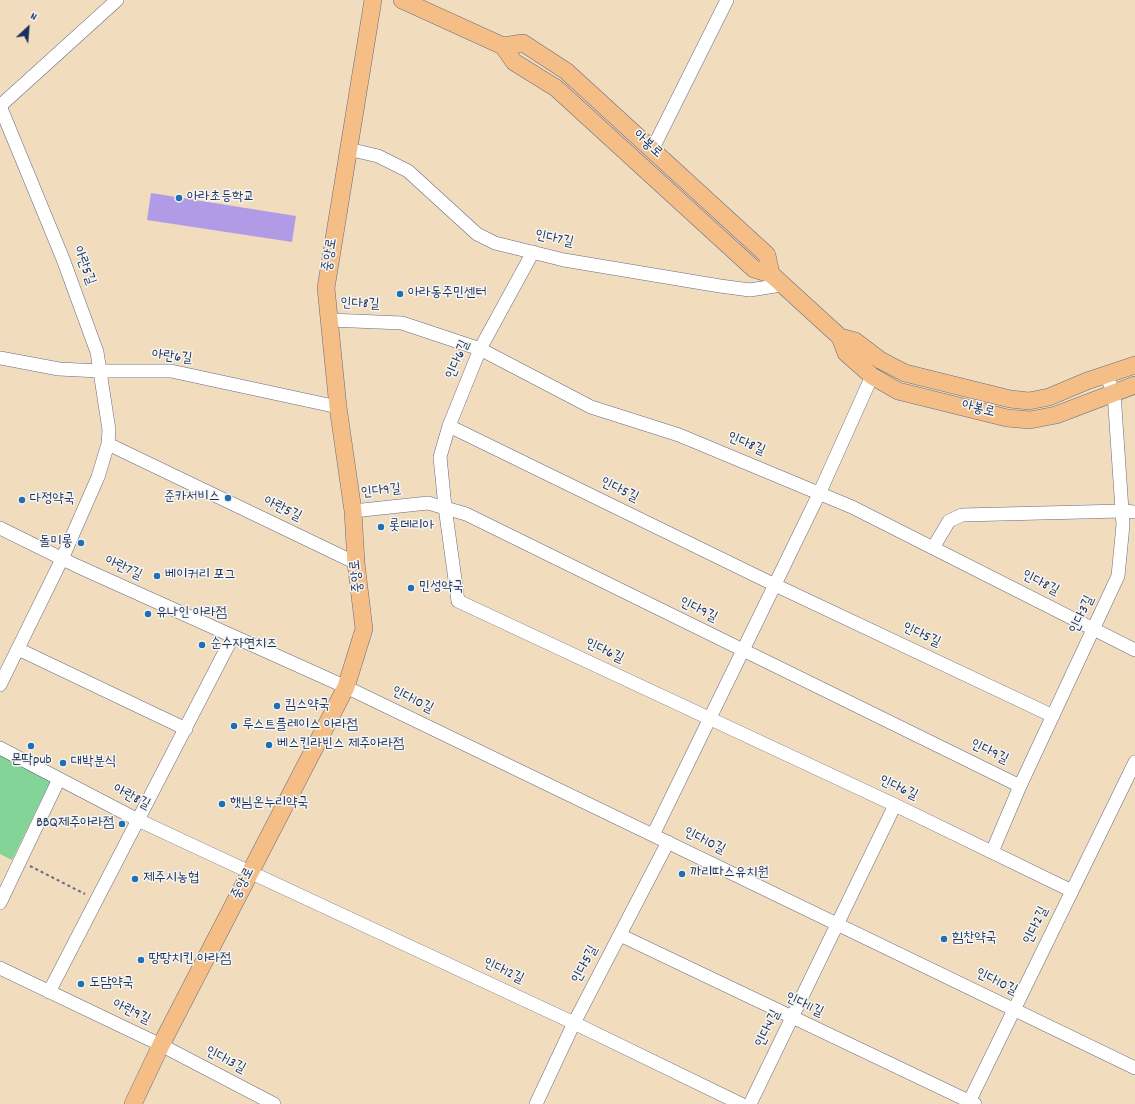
<!DOCTYPE html>
<meta charset="utf-8">
<style>
body{margin:0}
#map{position:relative;width:1135px;height:1104px;overflow:hidden;background:#f1dcbe;font-family:Dekko,sans-serif}
canvas{display:block}
.north{position:absolute;left:8px;top:8px;width:40px;height:40px;-webkit-text-stroke:3px #f6f6f2;paint-order:stroke;rotate:26deg;font-size:11px;font-weight:700;line-height:16px;text-align:center;color:#1b2f5e}
.north::after{content:'';display:block;margin:auto;width:14px;height:18px;background:#1b2f5e;clip-path:polygon(50% 0,100% 100%,50% 72%,0 100%)}
</style>
<div id="map">
<canvas width="1135" height="1104"></canvas>
<div class="north">N</div>
</div>
<script>
const c = document.querySelector('canvas').getContext('2d');
c.lineJoin = 'round';
function fillPath(path, color) { c.fillStyle = color; c.fill(path, 'evenodd'); }
const toPath = rows => new Path2D(rows.map(r => 'M' + r).join(''));
function stroke(path, color, width, dash) { c.strokeStyle = color; c.lineWidth = width; c.lineCap = dash ? 'butt' : 'round'; c.setLineDash(dash || []); c.stroke(path); }
function drawText(font, color, halo, rows, align = 'center') {
  c.font = font + ' Dekko,"Poor Story",sans-serif'; c.lineWidth = 3; c.setLineDash([]); c.textBaseline = 'middle'; c.strokeStyle = halo; c.fillStyle = color; for (const [text, x, y, turn = 0] of rows) {
    c.save(); c.translate(x, y); c.rotate((+turn || 0) * Math.PI / 180); c.textAlign = isNaN(turn) ? turn : align; if (halo) c.strokeText(text, 0, 0); c.fillText(text, 0, 0); c.restore();
  }
}
const green = toPath([
 [0,749,52,778,12,860,0,854]
]);
const building = toPath([
 [151,193,296,216,292,242,147,220]
]);
const path = toPath([
 [30,866,85,894]
]);
const minor = toPath([
 [0,106,117,0],
 [348,149,378,156,408,171,477,234,495,243,564,260,720,286,750,290,781,285],
 [652,150,727,0],
 [533,252,480,349,449,426,440,457,445,507,458,601,895,805,1072,891],
 [329,320,402,323,480,349,591,407,679,435,852,507,1135,650],
 [0,358,59,369,99,371,171,371,338,407],
 [449,426,775,585,1053,716],
 [108,444,356,563],
 [353,511,428,503,466,514,1020,786],
 [0,528,77,566,346,687,1135,1068],
 [933,548,949,521,962,515,1122,511,1135,512],
 [18,649,186,729],
 [0,685,62,559,98,477,108,444,109,430,97,352,63,259,0,106],
 [0,748,138,820,574,1023,741,1104],
 [653,835,819,494,872,376],
 [992,852,1020,786,1118,576,1123,525,1114,393,1106,375],
 [0,903,59,779],
 [620,935,975,1104],
 [0,968,161,1045,274,1104],
 [49,992,233,636],
 [536,1104,574,1023,668,842],
 [750,1104,895,805],
 [968,1104,1135,762]
]);
const major = toPath([
 [402,0,503,46,514,62,556,88,754,269,771,274,840,337,846,353,872,376,898,391,1007,418,1030,420,1056,415,1135,385],
 [503,46,523,43,566,71,767,255,771,274],
 [840,337,855,341,880,360,905,373,1010,399,1029,401,1049,397,1087,381,1135,365],
 [133,1104,161,1045,346,687,364,629,356,563,353,511,338,407,326,288,373,0]
]);
const markers = [
 [179,198,4,"#1f6fb2"],
 [400,294,4,"#1f6fb2"],
 [228,498,4,"#1f6fb2"],
 [22,500,4,"#1f6fb2"],
 [381,527,4,"#1f6fb2"],
 [81,543,4,"#1f6fb2"],
 [157,576,4,"#1f6fb2"],
 [411,588,4,"#1f6fb2"],
 [148,614,4,"#1f6fb2"],
 [202,645,4,"#1f6fb2"],
 [277,706,4,"#1f6fb2"],
 [234,726,4,"#1f6fb2"],
 [269,745,4,"#1f6fb2"],
 [31,746,4,"#1f6fb2"],
 [63,763,4,"#1f6fb2"],
 [222,804,4,"#1f6fb2"],
 [122,824,4,"#1f6fb2"],
 [682,874,4,"#1f6fb2"],
 [135,879,4,"#1f6fb2"],
 [944,939,4,"#1f6fb2"],
 [141,960,4,"#1f6fb2"],
 [81,984,4,"#1f6fb2"]
];
const streetNames = [
 ["아봉로",647,145,42],
 ["인다7길",554,240,12],
 ["중앙로",331,255,-81],
 ["아란5길",83,266,69],
 ["인다8길",360,305,2],
 ["아란6길",172,358,6],
 ["인다6길",459,360,-67],
 ["아봉로",978,410,14],
 ["인다8길",746,445,23],
 ["인다5길",619,491,26],
 ["인다9길",381,492,-6],
 ["아란5길",282,510,26],
 ["아란7길",123,569,24],
 ["중앙로",358,576,-96],
 ["인다8길",1040,584,27],
 ["인다9길",698,611,26],
 ["인다3길",1083,615,-65],
 ["인다5길",921,636,25],
 ["인다6길",604,652,25],
 ["인다10길",412,701,26],
 ["인다9길",989,753,26],
 ["인다6길",898,789,25],
 ["아란8길",131,798,27],
 ["인다10길",704,842,26],
 ["중앙로",244,884,-63],
 ["인다2길",1037,926,-64],
 ["인다5길",586,965,-62],
 ["인다12길",503,972,25],
 ["인다10길",996,983,26],
 ["인다11길",804,1006,25],
 ["아란9길",131,1013,26],
 ["인다4길",769,1029,-64],
 ["인다13길",225,1061,27]
];
const poiNames = [
 ["아라초등학교",187,198],
 ["아라동주민센터",408,294],
 ["준카서비스",220,498,"right"],
 ["다정약국",30,500],
 ["롯데리아",389,527],
 ["돌미롱",73,543,"right"],
 ["베이커리 포그",165,576],
 ["민성약국",419,588],
 ["유나인 아라점",156,614],
 ["순수자연치즈",210,645],
 ["킴스약국",285,706],
 ["루스트플레이스 아라점",242,726],
 ["베스킨라빈스 제주아라점",277,745],
 ["몬딱pub",31,761,"center"],
 ["대박분식",71,763],
 ["햇님온누리약국",230,804],
 ["BBQ제주아라점",114,824,"right"],
 ["까리따스유치원",690,874],
 ["제주시농협",143,879],
 ["힘찬약국",952,939],
 ["땅땅치킨 아라점",149,960],
 ["도담약국",89,984]
];
fillPath(green, '#82d596');
fillPath(building, '#b19be6');
stroke(minor, '#666c80', 14);
stroke(major, '#666c80', 18);
stroke(path, '#666c80', 2, [3, 3]);
stroke(minor, '#fff', 13);
stroke(major, '#f6be87', 17);
for (const [x, y, r, color] of markers) { const dot = new Path2D(); dot.arc(x, y, r, 0, 2 * Math.PI); c.fillStyle = color; c.fill(dot); stroke(dot, '#f6f6f2', 1.5); }
drawText('14px', '#1b2f5e', '#f6f6f2', streetNames);
drawText('14px', '#1b2f5e', '#f6f6f2', poiNames, 'left');
</script>
